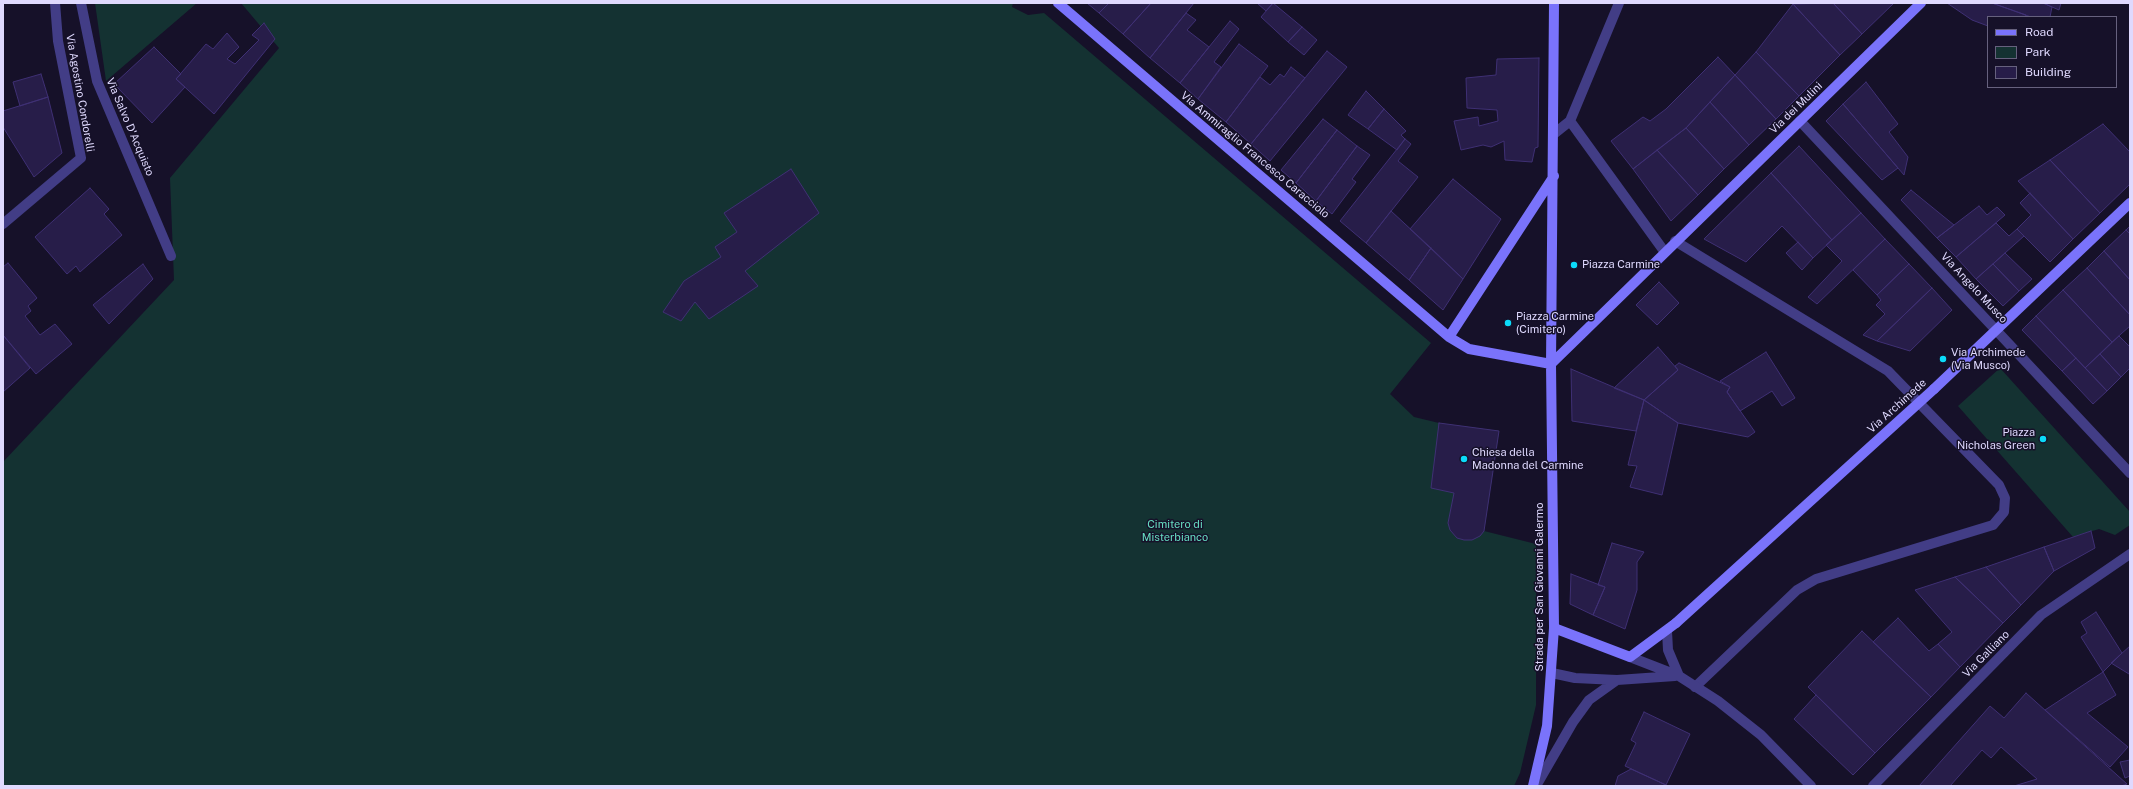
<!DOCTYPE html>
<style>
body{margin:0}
#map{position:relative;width:2133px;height:789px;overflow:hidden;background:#161129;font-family:"Public Sans",sans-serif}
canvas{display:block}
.frame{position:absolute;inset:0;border:4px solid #dfd9fe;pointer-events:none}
.legend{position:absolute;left:1987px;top:16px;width:130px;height:72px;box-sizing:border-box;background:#161129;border:1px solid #66617e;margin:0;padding:5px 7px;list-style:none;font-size:12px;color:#dfd9fe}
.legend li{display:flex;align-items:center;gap:8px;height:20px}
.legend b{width:20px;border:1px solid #66617e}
</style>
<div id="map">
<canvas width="2133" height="789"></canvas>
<div class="frame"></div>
<ul class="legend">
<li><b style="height:5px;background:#7a73fb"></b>Road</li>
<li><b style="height:11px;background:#143232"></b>Park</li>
<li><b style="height:11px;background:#271d49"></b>Building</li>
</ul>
</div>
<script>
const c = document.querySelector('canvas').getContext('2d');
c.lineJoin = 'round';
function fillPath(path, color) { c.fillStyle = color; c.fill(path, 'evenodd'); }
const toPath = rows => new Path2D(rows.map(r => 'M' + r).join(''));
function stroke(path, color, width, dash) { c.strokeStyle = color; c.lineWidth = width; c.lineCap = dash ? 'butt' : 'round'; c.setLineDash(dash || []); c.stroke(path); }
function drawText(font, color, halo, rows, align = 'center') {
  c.font = font + ' "Public Sans",sans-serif'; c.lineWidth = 3; c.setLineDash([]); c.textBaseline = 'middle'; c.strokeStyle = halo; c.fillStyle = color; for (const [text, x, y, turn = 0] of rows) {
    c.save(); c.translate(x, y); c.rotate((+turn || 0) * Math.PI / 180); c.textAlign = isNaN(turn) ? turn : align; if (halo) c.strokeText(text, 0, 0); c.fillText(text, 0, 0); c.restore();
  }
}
const green = toPath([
 [95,3,197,3,106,81],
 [241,3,1013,3,1012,7,1028,15,1044,13,1431,343,1390,394,1414,417,1439,423,1499,431,1484,531,1536,544,1536,705,1520,773,1514,786,3,786,3,462,174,280,170,178,279,48],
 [2000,368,2130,512,2130,525,2115,535,2099,529,2073,537,1958,406]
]);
const building = toPath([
 [1087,3,1109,3,1099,13,1087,3],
 [1109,3,1151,3,1123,34,1099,13,1109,3],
 [1151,3,1194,3,1150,58,1123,34,1151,3],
 [1257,3,1273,3,1266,11,1257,3],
 [1273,3,1302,27,1288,42,1261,17,1273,3],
 [1833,3,1862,34,1840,55,1793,4,1833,3],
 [1833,3,1894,3,1862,34,1833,3],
 [1947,3,1992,3,2026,15,2025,17,1988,17,1988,26,1972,20,1947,3],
 [1992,3,2043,3,2052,7,2050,17,2031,17,1992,3],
 [2043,3,2061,3,2059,10,2043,3],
 [1793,4,1840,55,1799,96,1756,52,1793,4],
 [1186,13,1196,20,1187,30,1209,47,1180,83,1150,58,1186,13],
 [1230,21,1239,29,1214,62,1221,67,1198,99,1180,83,1230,21],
 [264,23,275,39,214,114,176,79,206,44,213,49,227,33,239,47,227,59,235,64,259,40,252,35,264,23],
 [1302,27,1317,40,1304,55,1288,42,1302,27],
 [1239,44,1268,66,1226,122,1198,99,1239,44],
 [154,47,181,74,176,79,185,87,152,123,114,84,154,47],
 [1327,51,1347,67,1270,161,1251,144,1327,51],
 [1756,52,1799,96,1776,119,1735,75,1756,52],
 [1718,57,1735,75,1686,128,1633,169,1611,141,1643,117,1650,121,1666,109,1718,57],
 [1539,58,1538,147,1535,148,1532,162,1505,160,1504,141,1491,147,1483,145,1461,150,1454,121,1478,117,1479,126,1498,121,1497,110,1467,108,1466,78,1496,75,1497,59,1539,58],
 [1291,67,1305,78,1251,144,1226,122,1260,77,1270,85,1280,74,1284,77,1291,67],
 [41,74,48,97,20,106,13,82,41,74],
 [1735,75,1776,119,1749,145,1710,102,1735,75],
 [1866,82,1898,124,1889,132,1908,157,1904,175,1843,104,1866,82],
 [1366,91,1384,109,1368,129,1348,115,1366,91],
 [48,97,62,153,34,177,3,127,3,111,48,97],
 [1710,102,1749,145,1724,169,1686,128,1710,102],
 [1843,104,1898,168,1882,180,1826,121,1843,104],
 [1384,109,1406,131,1401,135,1405,139,1397,150,1368,129,1384,109],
 [1323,119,1337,130,1296,183,1281,170,1323,119],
 [2103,124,2130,152,2130,184,2100,213,2050,160,2103,124],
 [1686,128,1724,169,1698,195,1657,150,1686,128],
 [1337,130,1357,146,1316,201,1296,183,1337,130],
 [1405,139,1411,144,1398,161,1418,177,1366,243,1340,221,1405,139],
 [1357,146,1370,155,1352,179,1356,182,1332,214,1316,201,1357,146],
 [1799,146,1861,213,1832,240,1771,173,1799,146],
 [1657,150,1698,195,1671,221,1633,169,1657,150],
 [2050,160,2100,213,2073,239,2018,181,2050,160],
 [791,169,819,213,745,271,758,286,709,319,695,302,681,321,663,312,684,281,721,257,715,247,737,232,724,213,791,169],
 [1771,173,1832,240,1813,258,1782,226,1746,262,1704,239,1771,173],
 [1453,179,1501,219,1463,279,1410,229,1453,179],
 [90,188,109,209,104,214,122,235,80,272,76,266,67,274,35,237,90,188],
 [1911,190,1954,225,1937,238,1901,200,1911,190],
 [2030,193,2073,239,2050,262,2017,229,2031,215,2020,203,2030,193],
 [1979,206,1987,215,1997,207,2005,215,1956,257,1937,238,1979,206],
 [1391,211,1431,248,1409,280,1366,243,1391,211],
 [1861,213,1885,239,1817,304,1808,297,1842,261,1826,245,1861,213],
 [1996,223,2009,236,2017,229,2024,236,1976,279,1956,257,1996,223],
 [2130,226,2130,234,2126,230,2130,226],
 [2126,230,2130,234,2130,280,2104,251,2126,230],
 [1885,239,1909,264,1877,295,1853,270,1885,239],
 [1798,242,1813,258,1802,270,1786,253,1798,242],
 [1431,248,1463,279,1443,310,1409,280,1431,248],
 [2104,251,2130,280,2130,315,2087,268,2104,251],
 [2005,253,2032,279,2019,291,1993,264,2005,253],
 [8,263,37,298,28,306,31,311,25,316,40,335,55,324,72,344,36,374,3,335,3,267,8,263],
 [143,264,153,279,109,324,93,305,143,264],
 [1909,264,1932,288,1877,341,1863,335,1885,314,1876,305,1881,300,1877,295,1909,264],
 [1993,264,2019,291,2003,306,1976,279,1993,264],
 [2087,268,2130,315,2130,326,2112,342,2063,290,2087,268],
 [1659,282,1679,303,1657,325,1636,305,1659,282],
 [1932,288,1952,310,1910,351,1877,341,1932,288],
 [2063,290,2112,342,2085,368,2036,316,2063,290],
 [2036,316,2076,358,2062,371,2022,330,2036,316],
 [3,335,30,368,3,392,3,335],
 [2119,336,2130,347,2130,368,2121,377,2100,354,2119,336],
 [1658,347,1678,370,1644,400,1614,388,1658,347],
 [1766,352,1795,398,1782,406,1772,391,1740,411,1727,392,1730,387,1720,381,1766,352],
 [2100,354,2121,377,2107,391,2085,368,2100,354],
 [2076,358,2107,391,2093,404,2062,371,2076,358],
 [1679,363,1730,387,1727,392,1755,432,1748,437,1678,423,1644,400,1678,370,1675,366,1679,363],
 [1571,369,1644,400,1636,431,1572,421,1571,369],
 [1644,400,1678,423,1662,495,1630,487,1637,466,1628,465,1644,400],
 [1439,423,1499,431,1484,531,1480,536,1472,540,1464,540,1457,538,1450,530,1448,523,1454,493,1431,488,1439,423],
 [2091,531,2095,548,2054,571,2044,547,2091,531],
 [1612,543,1644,552,1637,562,1637,590,1625,629,1593,615,1605,587,1598,585,1612,543],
 [2044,547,2054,571,2021,605,1986,567,2044,547],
 [1986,567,2021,605,2003,623,1955,577,1986,567],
 [1571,574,1605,587,1593,615,1570,604,1571,574],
 [1955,577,2003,623,1960,667,1938,644,1952,632,1915,590,1955,577],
 [2096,612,2122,653,2103,672,2081,637,2087,633,2081,622,2096,612],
 [1898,618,1929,651,1938,644,1960,667,1931,697,1873,642,1898,618],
 [1862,631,1931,697,1875,753,1808,687,1862,631],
 [2130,646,2130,673,2129,674,2111,663,2130,646],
 [2103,672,2116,695,2087,713,2128,747,2110,767,2045,710,2103,672],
 [2026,693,2127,784,2121,786,2014,786,2037,779,2001,747,1991,758,1982,750,1950,786,1919,786,1990,706,2004,718,2026,693],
 [1816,695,1875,753,1853,775,1794,719,1816,695],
 [1644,712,1690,734,1666,785,1625,766,1636,743,1631,740,1644,712],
 [2130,760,2130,776,2125,778,2120,762,2130,760],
 [1631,769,1666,785,1667,786,1615,786,1618,776,1631,769]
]);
const lane = toPath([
 [1675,241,1888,371,1999,485,2005,498,2004,512,1993,525,1816,579,1797,590,1695,687]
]);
const street = toPath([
 [81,3,97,81,171,256],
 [1570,121,1619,3],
 [1800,121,2130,473],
 [1555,133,1570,121,1664,251],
 [3,224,81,158,58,41,55,3],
 [1667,631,1668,650,1679,676],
 [1630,657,1679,676,1718,701,1761,735,1811,786],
 [1552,673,1575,678,1617,680],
 [1536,786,1573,722,1589,700,1617,680,1675,676],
 [1873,786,2041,615,2130,554]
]);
const secondary = toPath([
 [1058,3,1449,337,1469,349,1551,364],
 [1449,337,1554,176],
 [1551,364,1921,3],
 [1934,389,2130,203],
 [1554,628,1630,657,1676,623],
 [1533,786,1547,726,1554,628,1551,364,1554,3]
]);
const secondaryBridge = toPath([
 [1676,623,1934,389]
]);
const markers = [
 [1574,265,4,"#0bdbf9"],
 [1508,323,4,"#0bdbf9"],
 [1943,359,4,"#0bdbf9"],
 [2043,439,4,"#0bdbf9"],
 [1464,459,4,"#0bdbf9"]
];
const streetNames = [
 ["Via Agostino Condorelli",80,93,80],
 ["Via dei Mulini",1796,108,-44],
 ["Via Salvo D'Acquisto",130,127,67],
 ["Via Ammiraglio Francesco Caracciolo",1255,155,40],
 ["Via Angelo Musco",1974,288,47],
 ["Via Archimede",1897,406,-42],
 ["Strada per San Giovanni Galermo",1540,587,-90],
 ["Via Galliano",1986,654,-45]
];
const poiNames = [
 ["Piazza Carmine",1582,265],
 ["Piazza Carmine",1516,317],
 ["(Cimitero)",1516,330],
 ["Via Archimede",1951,353],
 ["(Via Musco)",1951,366],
 ["Piazza",2035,433,"right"],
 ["Nicholas Green",2035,446,"right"],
 ["Chiesa della",1472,453],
 ["Madonna del Carmine",1472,466]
];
const parkNames = [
 ["Cimitero di",1175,525],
 ["Misterbianco",1175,538]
];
fillPath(green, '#143232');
fillPath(building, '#271d49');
stroke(building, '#3f3074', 1);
stroke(lane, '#423d86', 10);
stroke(street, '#423d86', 10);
stroke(secondary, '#7a73fb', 10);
stroke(secondaryBridge, '#7a73fb', 10);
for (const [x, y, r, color] of markers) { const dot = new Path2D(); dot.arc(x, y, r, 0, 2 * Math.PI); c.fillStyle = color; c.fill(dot); stroke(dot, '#161129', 1.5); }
drawText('11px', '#dfd9fe', '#161129', streetNames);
drawText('11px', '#dfd9fe', '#161129', poiNames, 'left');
drawText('11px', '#66ddc2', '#161129', parkNames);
</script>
